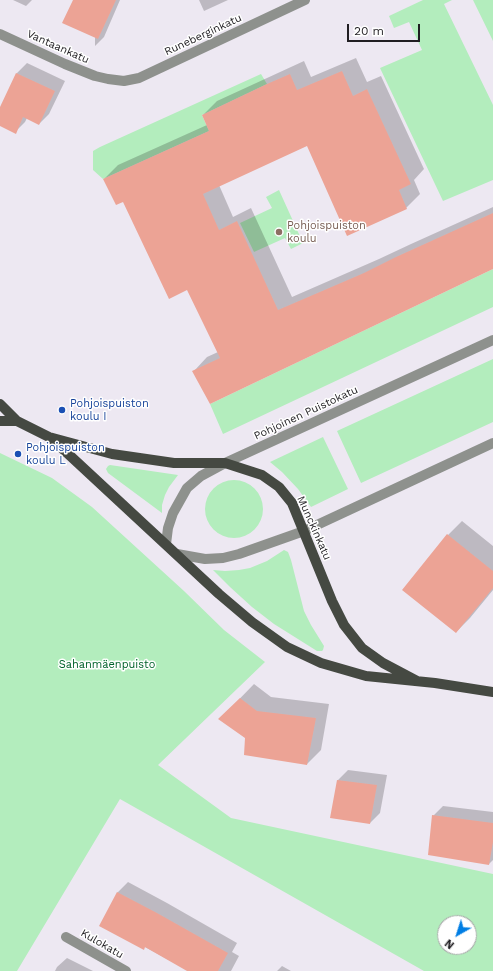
<!DOCTYPE html>
<meta charset="utf-8">
<style>
body{margin:0}
#map{position:relative;width:493px;height:971px;overflow:hidden;background:#ede8f2;font-family:"Work Sans",sans-serif}
canvas{display:block}
.north{position:absolute;left:437px;top:915px;width:40px;height:40px;box-sizing:border-box;background:#fff;border:1px solid #a6a5a7;border-radius:50%;rotate:219deg;font-size:11px;font-weight:700;line-height:16px;text-align:center;color:#201e22}
.north::after{content:'';display:block;margin:auto;width:14px;height:18px;background:#007ee4;clip-path:polygon(50% 0,100% 100%,50% 72%,0 100%)}
.scale{position:absolute;left:347px;top:24px;width:73px;height:18px;box-sizing:border-box;border:2px solid #201e22;border-top:0;padding-left:5px;font-size:12px;line-height:14px;white-space:nowrap;color:#201e22;-webkit-text-stroke:3px #fff;paint-order:stroke}
</style>
<div id="map">
<canvas width="493" height="971"></canvas>
<div class="north">N</div>
<div class="scale">20 m</div>
</div>
<script>
const c = document.querySelector('canvas').getContext('2d');
c.lineJoin = 'round';
function fillPath(path, color) { c.fillStyle = color; c.fill(path, 'evenodd'); }
const toPath = rows => new Path2D(rows.map(r => 'M' + r).join(''));
function stroke(path, color, width, dash) { c.strokeStyle = color; c.lineWidth = width; c.lineCap = dash ? 'butt' : 'round'; c.setLineDash(dash || []); c.stroke(path); }
function drawText(font, color, halo, rows, align = 'center') {
  c.font = font + ' "Work Sans",sans-serif'; c.lineWidth = 3; c.setLineDash([]); c.textBaseline = 'middle'; c.strokeStyle = halo; c.fillStyle = color; for (const [text, x, y, turn = 0] of rows) {
    c.save(); c.translate(x, y); c.rotate((+turn || 0) * Math.PI / 180); c.textAlign = isNaN(turn) ? turn : align; if (halo) c.strokeText(text, 0, 0); c.fillText(text, 0, 0); c.restore();
  }
}
const green = toPath([
 [423,0,452,0,444,4,493,105,493,180,443,201,380,68,422,50,409,22,394,28,389,16],
 [473,0,493,0,493,41],
 [261,74,267,84,202,115,209,131,103,179,93,170,93,151,100,147],
 [279,190,303,243,291,249,285,238,254,252,240,223,272,208,266,197],
 [493,269,493,307,223,434,210,404],
 [493,359,493,422,361,483,337,431],
 [323,437,348,489,311,507,298,489,282,472,270,462],
 [0,453,52,478,92,507,184,591,224,630,265,662,158,765,231,818,493,874,493,971,424,971,120,799,17,971,0,971],
 [445,923,469,923,469,947,445,947],
 [110,465,178,475,169,487,165,495,162,505,162,513,108,473,106,469,108,466],
 '205 509a29 29 0 1 1 58 0a29 29 0 1 1-58 0Z',
 [284,550,288,552,291,560,304,611,311,625,324,646,323,650,322,651,317,651,274,624,252,607,230,587,213,570,225,571,239,570,250,568,267,561]
]);
const shadow = toPath([
 [13,0,32,0,26,6],
 [74,0,120,0,104,37,95,46,95,37],
 [199,0,228,0,204,11],
 [356,58,367,82,381,76,424,169,414,180,420,194,406,208,308,145,219,185,233,217,251,208,292,297,379,259,411,244,493,207,493,268,194,371,207,357,218,352,188,289,124,201,104,179,118,165,207,125,203,115,217,101,304,61,311,77],
 [27,63,65,81,49,114,39,124,27,118,25,122,15,132,0,125,0,110,17,73],
 [462,521,493,546,493,590,470,618,456,632,404,590,448,535],
 [254,684,271,697,329,704,321,750,307,764,246,738,220,719],
 [348,770,387,775,380,813,370,823,332,817,338,780],
 [443,806,493,812,493,860,489,864,433,816],
 [128,882,167,903,237,943,232,952,239,956,231,971,189,971,145,947,100,926,118,892],
 [67,958,93,971,55,971,57,967],
 [282,966,291,971,277,971]
]);
const building = toPath([
 [73,0,116,0,98,39,62,23],
 [342,71,353,96,367,89,411,184,399,190,407,209,347,236,307,146,203,194,219,230,237,221,278,310,364,273,396,257,493,213,493,269,210,404,192,371,220,358,187,290,169,299,123,202,116,205,103,179,209,131,202,115,267,84,290,74,297,90],
 [16,73,55,91,39,125,23,117,16,134,0,126,0,107],
 [447,534,493,571,493,588,456,633,402,590],
 [240,698,257,711,316,718,307,765,244,755,245,738,218,719],
 [337,780,377,785,370,824,330,818],
 [432,815,493,823,493,842,489,865,428,855],
 [117,892,157,913,228,953,218,971,187,971,145,947,144,950,99,926]
]);
const minor = toPath([
 [0,34,65,64,95,76,108,79,124,81,139,78,305,0],
 [166,544,168,528,173,513,187,488,201,476,225,463,493,340],
 [177,554,205,559,223,558,239,554,304,531,493,443],
 [66,937,126,971]
]);
const major = toPath([
 [0,404,17,421,49,437,112,454,174,463,225,463,262,475,279,487,292,503,332,601,344,625,362,648,383,663,417,681],
 [0,421,17,421],
 [51,438,219,594,252,622,287,647,321,663,366,676,435,683,493,692]
]);
const markers = [
 [279,232,4,"#8d6e63"],
 [62,410,4,"#1a4fb4"],
 [18,454,4,"#1a4fb4"]
];
const streetNames = [
 ["Runeberginkatu",203,35,-25],
 ["Vantaankatu",58,47,24],
 ["Pohjoinen Puistokatu",306,413,-25],
 ["Munckinkatu",314,528,66],
 ["Kulokatu",102,944,30]
];
const educationNames = [
 ["Pohjoispuiston",287,226],
 ["koulu",287,239]
];
const transitNames = [
 ["Pohjoispuiston",70,404],
 ["koulu I",70,417],
 ["Pohjoispuiston",26,448],
 ["koulu L",26,461]
];
const parkNames = [
 ["Sahanmäenpuisto",107,665]
];
fillPath(green, '#b3edbd');
fillPath(shadow, '#0003');
fillPath(building, '#eca395');
stroke(minor, '#8e918d', 10);
stroke(major, '#454942', 10);
for (const [x, y, r, color] of markers) { const dot = new Path2D(); dot.arc(x, y, r, 0, 2 * Math.PI); c.fillStyle = color; c.fill(dot); stroke(dot, '#fff', 1.5); }
drawText('11px', '#201e22', '#fff', streetNames);
drawText('11px', '#785e54', '#fff', educationNames, 'left');
drawText('11px', '#164399', '#fff', transitNames, 'left');
drawText('11px', '#00622a', '#fff', parkNames);
</script>
